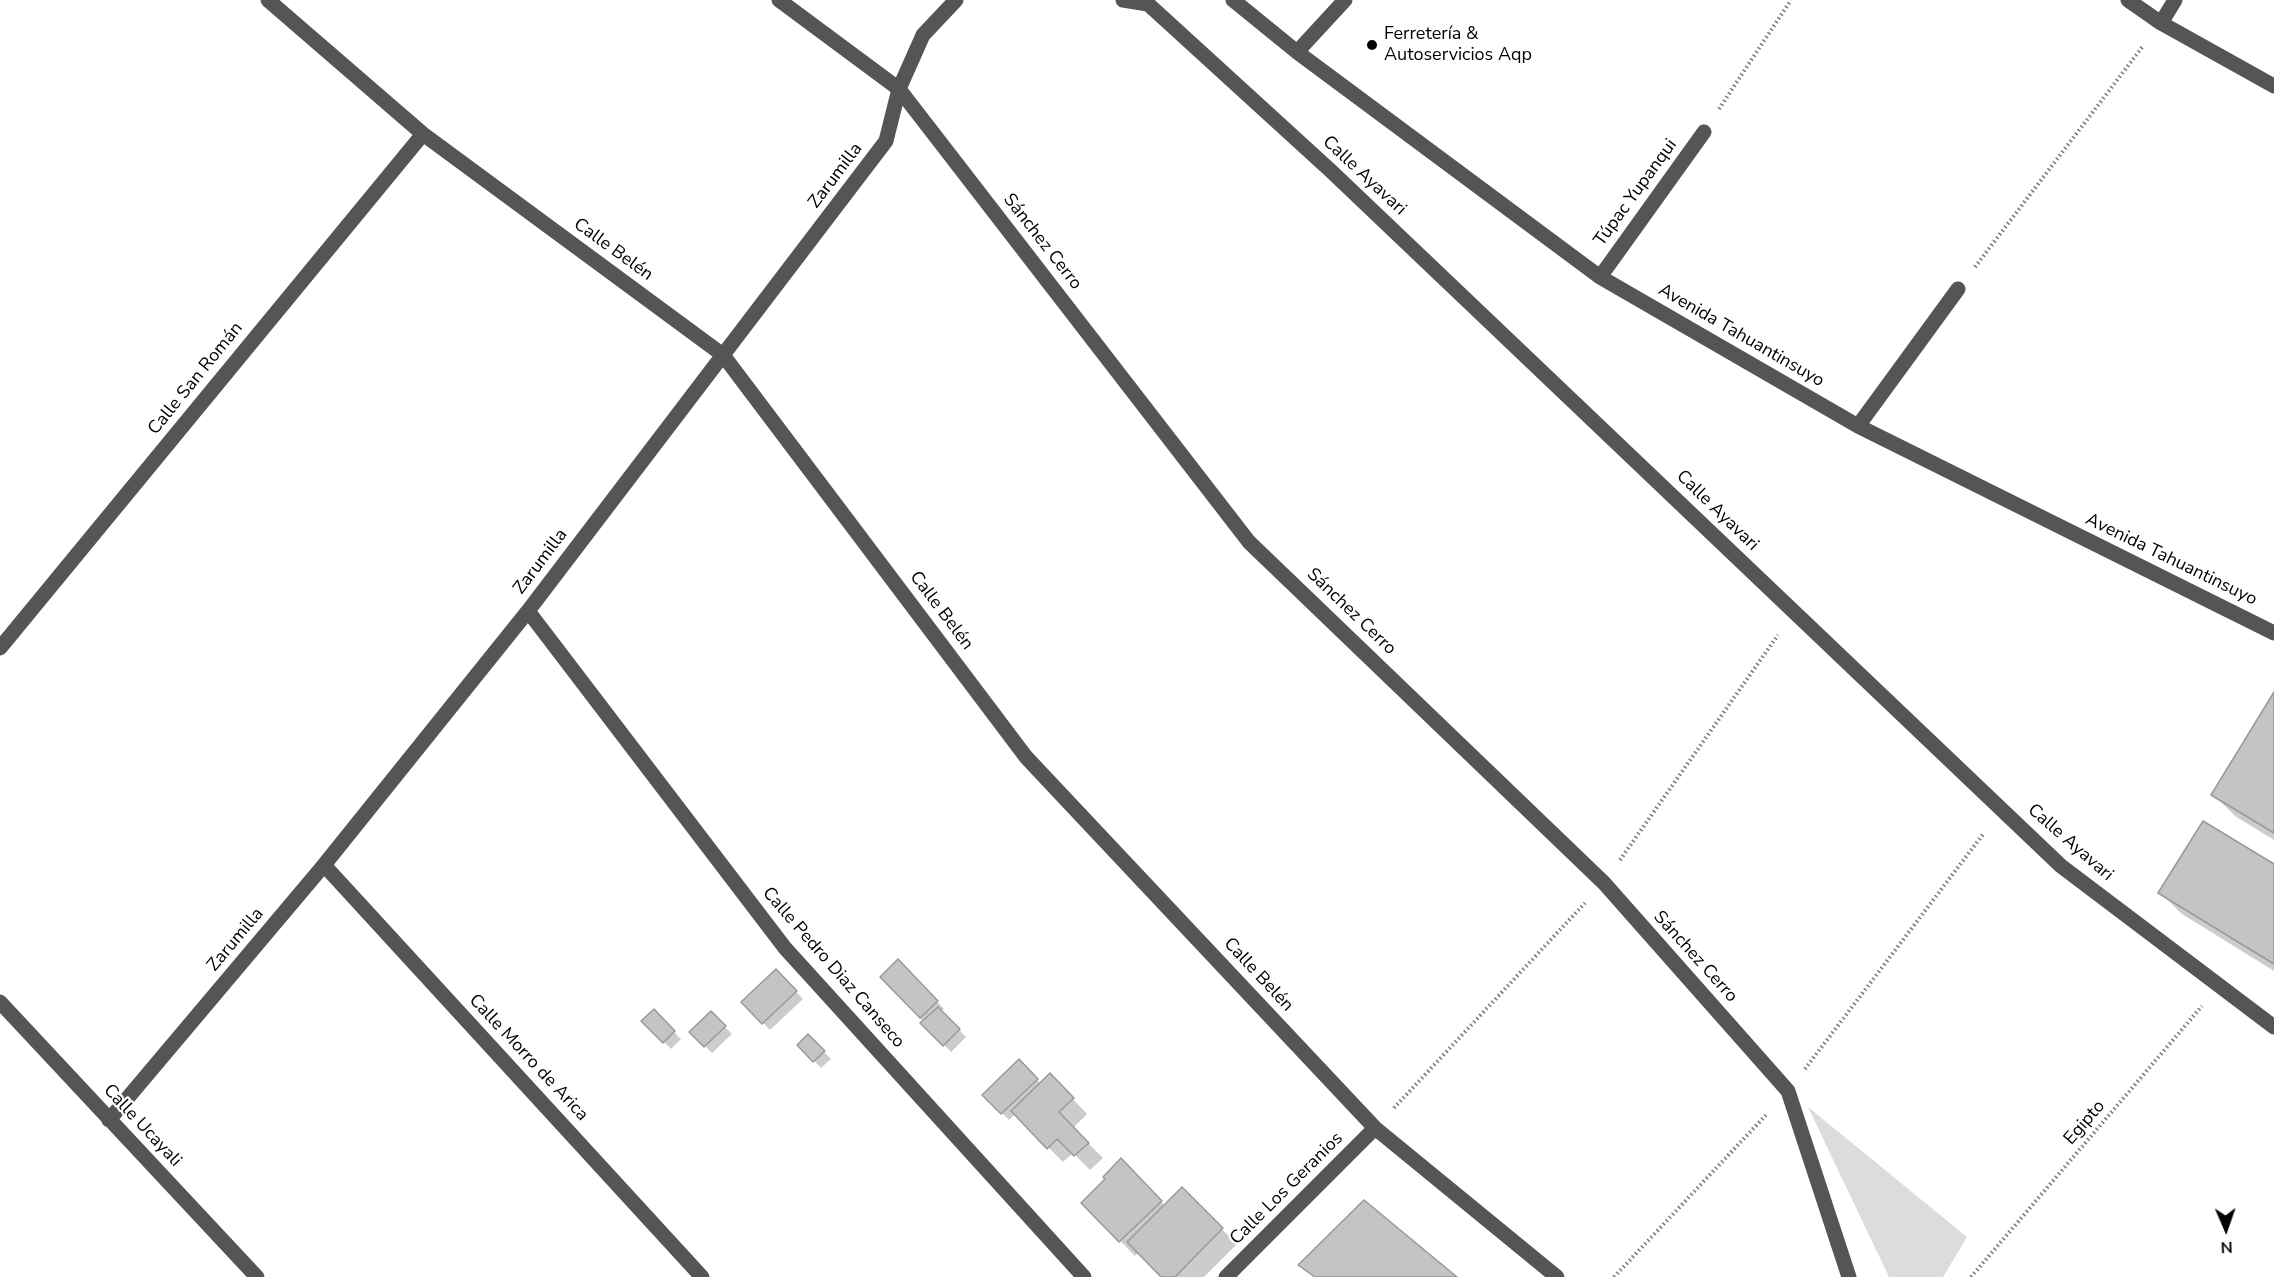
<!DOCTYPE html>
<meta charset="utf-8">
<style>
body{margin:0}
#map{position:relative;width:2274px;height:1277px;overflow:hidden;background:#fff;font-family:"Nunito Sans",sans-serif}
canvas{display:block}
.north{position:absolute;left:2196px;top:1199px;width:60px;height:60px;-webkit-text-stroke:4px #fff;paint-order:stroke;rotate:178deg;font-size:16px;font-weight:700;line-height:24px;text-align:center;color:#000}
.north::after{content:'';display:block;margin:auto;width:21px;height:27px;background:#000;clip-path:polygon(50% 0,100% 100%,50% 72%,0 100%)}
</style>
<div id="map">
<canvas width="2274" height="1277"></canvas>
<div class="north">N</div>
</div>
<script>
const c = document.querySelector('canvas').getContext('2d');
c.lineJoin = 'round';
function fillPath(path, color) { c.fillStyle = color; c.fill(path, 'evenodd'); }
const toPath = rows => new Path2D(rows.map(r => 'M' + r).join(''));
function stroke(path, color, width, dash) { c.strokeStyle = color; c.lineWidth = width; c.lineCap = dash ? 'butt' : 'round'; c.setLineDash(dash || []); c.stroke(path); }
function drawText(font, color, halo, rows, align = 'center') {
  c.font = font + ' "Nunito Sans",sans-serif'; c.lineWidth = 4.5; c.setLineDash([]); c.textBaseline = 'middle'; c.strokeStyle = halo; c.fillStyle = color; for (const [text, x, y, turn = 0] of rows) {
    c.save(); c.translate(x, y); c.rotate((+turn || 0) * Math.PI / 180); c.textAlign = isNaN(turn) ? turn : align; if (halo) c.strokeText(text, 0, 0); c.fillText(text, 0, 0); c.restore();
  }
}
const green = toPath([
 [1808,1107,1967,1237,1943,1277,1889,1277]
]);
const shadow = toPath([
 [2274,694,2274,840,2235,816,2213,794],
 [2274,866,2274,971,2182,914,2160,893],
 [898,961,944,1009,941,1011,966,1037,951,1052,882,977],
 [776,971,803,999,770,1030,743,1002],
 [653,1011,681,1039,671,1049,643,1021],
 [711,1013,732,1034,712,1053,691,1032],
 [808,1036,831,1059,821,1068,799,1045],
 [1019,1062,1041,1084,1050,1075,1087,1114,1073,1128,1103,1158,1090,1170,1073,1153,1063,1162,1015,1114,1009,1120,984,1095],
 [1121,1161,1165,1206,1182,1190,1237,1244,1204,1277,1163,1277,1139,1252,1135,1256,1083,1203,1107,1179]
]);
const building = toPath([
 [2274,692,2274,833,2211,795,2274,692],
 [2203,821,2274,864,2274,964,2158,893,2203,821],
 [898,959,938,1001,920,1018,880,977,898,959],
 [776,969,797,991,762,1024,741,1002,776,969],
 [938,1007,960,1029,943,1046,920,1023,938,1007],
 [654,1009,675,1031,663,1043,641,1021,654,1009],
 [711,1011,726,1026,704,1047,689,1032,711,1011],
 [808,1034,825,1051,813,1062,797,1045,808,1034],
 [1019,1059,1038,1079,1001,1114,982,1095,1019,1059],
 [1050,1073,1074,1098,1059,1112,1089,1143,1074,1156,1057,1139,1047,1149,1011,1111,1050,1073],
 [1121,1158,1162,1201,1119,1242,1081,1203,1105,1179,1103,1177,1121,1158],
 [1182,1187,1223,1228,1175,1277,1161,1277,1127,1242,1182,1187],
 [1364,1200,1457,1277,1315,1277,1298,1265,1364,1200]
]);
const path = toPath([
 [1719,109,1791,0],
 [1975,267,2143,46],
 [1620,860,1778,635],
 [1805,1069,1984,833],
 [1394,1108,1585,903],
 [1614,1277,1766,1115],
 [1971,1277,2202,1006]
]);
const minor = toPath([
 [268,0,423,134,723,355,1026,757,1375,1128,1557,1277],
 [779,0,899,89,1249,542,1604,883,1788,1091,1849,1277],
 [1123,0,1148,4],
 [1233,0,1297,52,1600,277,1858,426,2274,633],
 [2128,0,2161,23,2274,86],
 [1148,4,1331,171,2061,866,2274,1027],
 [2161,23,2175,0],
 [1297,52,1345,0],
 [1600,277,1704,132],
 [1858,426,1958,289],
 [528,611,785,948,1084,1277],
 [0,648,423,134],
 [324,865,702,1277],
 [0,1002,257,1277],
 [109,1120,324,865,528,611,886,141,899,89,923,35,956,0],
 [1226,1277,1375,1128]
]);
const markers = [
 [1372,45,6,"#000"]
];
const poiNames = [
 ["Ferretería &",1384,35],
 ["Autoservicios Aqp",1384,56]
];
const streetNames = [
 ["Zarumilla",836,176,-53],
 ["Calle Ayavari",1364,176,43],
 ["Túpac Yupanqui",1636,193,-54],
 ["Sánchez Cerro",1042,242,52],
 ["Calle Belén",613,250,36],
 ["Avenida Tahuantinsuyo",1741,336,30],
 ["Calle San Román",196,379,-51],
 ["Calle Ayavari",1717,511,44],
 ["Avenida Tahuantinsuyo",2171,560,26],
 ["Zarumilla",541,562,-53],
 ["Calle Belén",941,611,53],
 ["Sánchez Cerro",1351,612,44],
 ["Calle Ayavari",2070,843,41],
 ["Zarumilla",236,940,-50],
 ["Sánchez Cerro",1695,957,48],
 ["Calle Pedro Diaz Canseco",833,968,49],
 ["Calle Belén",1258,975,47],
 ["Calle Morro de Arica",528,1058,47],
 ["Egipto",2085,1123,-49],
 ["Calle Ucayali",142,1126,47],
 ["Calle Los Geranios",1287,1189,-45]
];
fillPath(green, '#dcdcdc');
fillPath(shadow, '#0003');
fillPath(building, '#c4c4c4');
stroke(building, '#999', 1.5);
stroke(path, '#777', 4, [1.5, 3]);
stroke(minor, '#555', 15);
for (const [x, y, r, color] of markers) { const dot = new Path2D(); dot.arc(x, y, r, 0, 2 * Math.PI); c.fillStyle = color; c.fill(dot); stroke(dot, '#fff', 2); }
drawText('18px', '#000', '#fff', poiNames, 'left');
drawText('18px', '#000', '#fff', streetNames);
</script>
